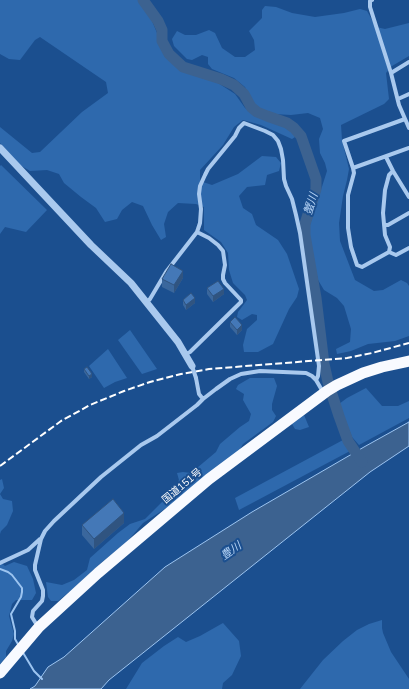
<!DOCTYPE html>
<meta charset="utf-8">
<style>
body{margin:0}
canvas{display:block;background:#1b4f8f}
</style>
<canvas width="409" height="689"></canvas>
<script>
const c = document.querySelector('canvas').getContext('2d');
c.lineJoin = 'round';
function fillPath(path, color) { c.fillStyle = color; c.fill(path, 'evenodd'); }
const toPath = rows => new Path2D(rows.map(r => 'M' + r).join(''));
function stroke(path, color, width, dash) { c.strokeStyle = color; c.lineWidth = width; c.lineCap = dash ? 'butt' : 'round'; c.setLineDash(dash || []); c.stroke(path); }
function drawText(font, color, halo, rows, align = 'center') {
  c.font = font + ' Mulish,"Noto Sans JP",sans-serif'; c.lineWidth = 4; c.setLineDash([]); c.textBaseline = 'middle'; c.strokeStyle = halo; c.fillStyle = color; for (const [text, x, y, turn = 0] of rows) {
    c.save(); c.translate(x, y); c.rotate((+turn || 0) * Math.PI / 180); c.textAlign = isNaN(turn) ? turn : align; if (halo) c.strokeText(text, 0, 0); c.fillText(text, 0, 0); c.restore();
  }
}
const green = toPath([
 [0,0,138,0,150,16,157,33,159,43,170,58,181,68,187,72,218,83,235,94,245,108,261,118,285,127,293,133,295,137,292,139,261,125,243,120,234,127,223,145,200,170,200,181,212,185,238,174,262,156,276,157,281,163,279,171,267,175,265,185,247,187,239,196,243,208,252,214,256,225,278,240,287,254,299,289,297,297,289,309,273,344,258,352,244,352,243,345,247,329,257,320,257,315,252,314,242,320,237,317,238,312,247,300,245,295,233,283,229,270,228,253,221,242,204,230,204,207,196,204,178,203,168,212,164,224,166,237,161,240,152,225,143,206,132,202,122,210,117,219,105,222,96,208,81,197,64,183,59,174,47,170,30,171,20,165,0,143,0,127,32,153,40,152,82,112,108,93,106,82,40,37,35,40,20,60,9,59,0,54],
 [265,6,276,7,292,13,315,17,344,13,360,9,367,11,376,27,385,29,409,23,409,56,392,66,386,73,389,99,384,104,341,125,342,140,349,169,347,180,343,196,339,223,340,241,355,280,374,291,383,290,401,280,407,283,409,286,409,336,395,341,368,344,351,351,337,354,336,349,350,342,351,329,344,306,337,298,324,290,318,280,308,232,312,218,327,171,325,163,320,153,319,139,323,129,320,118,308,113,291,115,274,114,261,110,252,101,245,87,234,78,212,69,208,64,208,57,202,55,192,60,187,59,174,46,172,39,177,31,185,35,196,35,209,30,215,33,222,48,235,57,245,57,255,50,254,40,249,31,262,18,262,10],
 [1,165,47,210,26,232,5,227,0,234,0,166],
 [130,330,157,369,142,374,118,340],
 [108,349,127,378,115,382,104,388,89,366],
 [250,378,274,378,277,386,272,404,272,410,276,416,273,422,243,444,239,451,177,501,143,523,126,543,102,562,75,587,58,601,51,601,48,597,46,582,62,585,74,580,87,570,90,558,118,533,130,524,145,519,163,501,175,487,179,480,177,473,183,472,191,473,216,452,220,444,240,427,249,421,251,414,243,400,244,394,236,389,238,385],
 [366,388,382,406,398,406,409,401,409,418,359,445,352,437,339,404,347,398],
 [304,415,309,427,300,430,295,429,292,424],
 [343,440,350,451,239,510,235,498],
 [2,479,4,488,0,494,3,499,12,501,13,511,7,525,1,531,0,534,0,480],
 [0,562,5,566,14,562,27,566,33,579,36,593,32,600,16,600,12,604,9,616,14,634,12,641,6,651,6,657,0,664],
 [382,620,382,628,383,633,391,652,409,679,409,689,300,689,323,660,343,641,357,630,369,624],
 [223,623,239,641,241,656,232,675,223,683,222,689,126,689,142,663,164,646,178,637,186,642,200,636]
]);
const water = toPath([
 [409,422,409,446,370,472,109,680,101,689,30,689,35,686,48,667,64,657,165,567,252,512,364,447,409,422]
]);
const stream = toPath([
 [0,569,8,572,12,575,22,588,22,592,21,597,11,614,15,631,15,639,19,646],
 [22,651,34,671,42,679]
]);
const river = toPath([
 [143,0,158,21,162,30,162,41,169,54,183,67,221,79,234,85,244,94,251,107,257,112,267,116,287,123,294,128,301,136,316,179,316,189,305,224,305,235,316,298,324,364,328,382,339,416,348,441,362,462]
]);
const minor = toPath([
 [372,0,370,1,370,7,391,73,399,105,409,128],
 [391,73,409,62],
 [398,99,409,94],
 [386,157,393,171,409,197],
 [353,168,344,141,405,119],
 [393,171,389,175,385,190,383,213,385,235,390,247,389,252,362,267,357,265,351,247,348,228,348,195,354,173,353,168,409,148],
 [384,225,388,225,409,213],
 [389,252,396,255,409,248],
 [147,302,150,299,166,272,197,232,200,223,201,209,199,194,200,186,205,175,208,169,235,136,239,128,244,123,265,131,273,135,278,141,281,149,283,160,284,179,286,186,292,199,296,215,300,233,319,366,318,376,316,380],
 [186,354,190,352,241,302,241,300,225,283,223,279,223,275,225,265,223,251,218,245,209,238,197,232],
 [196,378,199,394,203,399],
 [0,563,28,550,40,539],
 [39,627,35,622,32,617,33,611,42,601,43,596,43,590,35,570,35,565,41,539,45,531,54,521,101,477,141,445,157,436,197,405,203,399,216,389,230,379,241,374,260,371,306,373,312,376,316,380,323,392]
]);
const tertiary = toPath([
 [0,148,91,245,131,283,178,342,192,366]
]);
const trunk = toPath([
 [0,673,39,627,98,573,209,479,327,391,337,385,363,373,382,367,409,361]
]);
const rail = toPath([
 [0,466,61,421,90,405,124,391,150,382,181,374,209,369,347,358,372,353,409,343]
]);
const minorBridge = toPath([
 [192,366,196,378]
]);
const wall = toPath([
 [183,278,174,293,162,287,162,279],
 [207,288,224,294,213,302,207,294],
 [183,300,195,303,186,310,183,305],
 [230,322,242,330,237,335,230,327],
 [84,369,92,377,89,379,84,372],
 [124,523,94,549,82,535,82,525]
]);
const shadedWall = toPath([
 [183,271,183,278,174,293,174,285],
 [224,289,224,294,213,302,213,296],
 [195,298,195,303,186,310,186,305],
 [242,325,242,330,237,335,237,330],
 [92,374,92,377,89,379,89,376],
 [124,513,124,523,94,549,94,539]
]);
const building = toPath([
 [171,264,183,271,174,285,162,279,171,264],
 [218,281,224,289,213,296,207,288,218,281],
 [191,293,195,298,186,305,183,300,191,293],
 [235,317,242,325,237,330,230,322,235,317],
 [87,367,92,374,89,376,84,369,87,367],
 [113,499,124,513,94,539,82,525,113,499]
]);
const streetNames = [
 ["国道151号",182,486,-40]
];
const waterNames = [
 ["蟹川",311,204,-73],
 ["豊川",231,551,-35]
];
fillPath(green, '#2e69ad');
fillPath(water, '#3c6290');
stroke(water, '#9cc4f0', 1);
stroke(stream, '#9cc4f0', 2);
stroke(river, '#3c6290', 11);
stroke(minor, '#a9c9ee', 4);
stroke(tertiary, '#a9c9ee', 7);
stroke(trunk, '#f8faff', 11);
stroke(rail, '#fff', 2, [7, 3]);
stroke(minorBridge, '#a9c9ee', 4);
fillPath(wall, '#3a679d');
fillPath(shadedWall, '#305480');
fillPath(building, '#4478b7');
stroke(building, '#305480', 1);
drawText('10px', '#fff', '#1b4f8f', streetNames);
drawText('italic 11px', '#b5d3f5', '#1b4f8f', waterNames);
</script>
